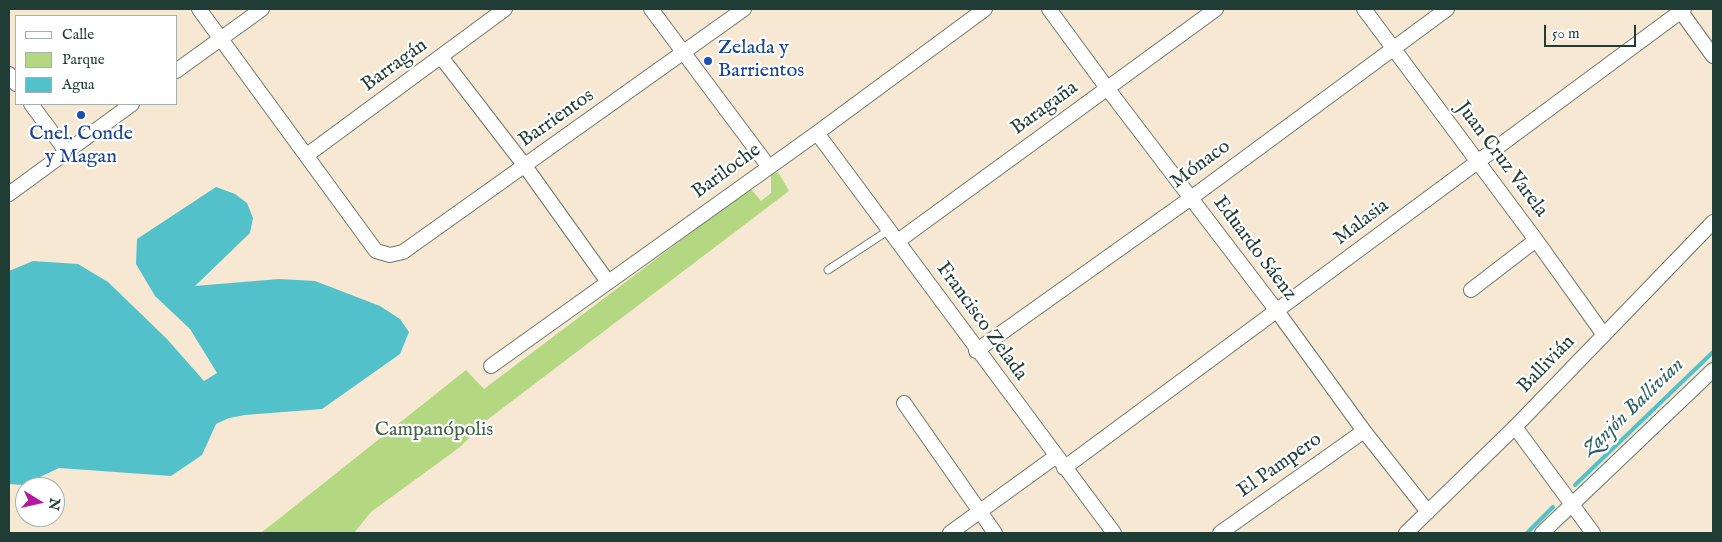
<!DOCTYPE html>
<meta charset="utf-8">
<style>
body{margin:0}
#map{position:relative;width:1722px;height:542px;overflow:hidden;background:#f6e8d3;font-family:"IM FELL English",serif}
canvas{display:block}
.frame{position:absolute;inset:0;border:10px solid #1f3d34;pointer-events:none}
.legend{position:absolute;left:15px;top:15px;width:162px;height:90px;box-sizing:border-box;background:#fff;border:1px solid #a5b1ae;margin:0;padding:6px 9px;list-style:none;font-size:15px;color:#1f3d34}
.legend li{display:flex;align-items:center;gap:10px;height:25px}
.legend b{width:25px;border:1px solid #a5b1ae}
.north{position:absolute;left:15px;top:477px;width:50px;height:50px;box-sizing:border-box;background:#fff;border:1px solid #a5b1ae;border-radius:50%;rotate:99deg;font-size:14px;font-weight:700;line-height:20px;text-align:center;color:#1f3d34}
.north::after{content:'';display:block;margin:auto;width:18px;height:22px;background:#b5179e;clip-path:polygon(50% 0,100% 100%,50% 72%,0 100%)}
.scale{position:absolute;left:1544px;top:25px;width:92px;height:22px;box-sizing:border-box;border:2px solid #1f3d34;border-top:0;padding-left:6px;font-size:15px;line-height:18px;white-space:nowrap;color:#1f3d34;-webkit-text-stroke:4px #fff;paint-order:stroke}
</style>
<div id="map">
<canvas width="1722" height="542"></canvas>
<div class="frame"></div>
<ul class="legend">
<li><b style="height:6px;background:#fff"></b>Calle</li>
<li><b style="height:14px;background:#b4d881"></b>Parque</li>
<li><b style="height:14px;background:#53c1c9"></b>Agua</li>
</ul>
<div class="north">N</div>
<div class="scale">50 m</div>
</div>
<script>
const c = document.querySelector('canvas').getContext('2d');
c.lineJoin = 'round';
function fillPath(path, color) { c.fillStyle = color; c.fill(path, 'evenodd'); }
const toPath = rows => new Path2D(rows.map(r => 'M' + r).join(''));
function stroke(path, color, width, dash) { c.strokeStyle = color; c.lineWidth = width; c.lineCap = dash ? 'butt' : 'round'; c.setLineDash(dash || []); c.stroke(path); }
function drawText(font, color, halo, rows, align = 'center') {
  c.font = font + ' "IM FELL English",serif'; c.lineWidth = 4.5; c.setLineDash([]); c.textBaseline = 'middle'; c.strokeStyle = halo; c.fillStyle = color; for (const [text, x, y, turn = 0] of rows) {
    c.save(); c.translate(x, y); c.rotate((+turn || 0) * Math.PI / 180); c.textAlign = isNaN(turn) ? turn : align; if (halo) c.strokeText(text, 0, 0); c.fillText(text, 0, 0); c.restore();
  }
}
const green = toPath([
 [778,172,789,191,487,420,460,447,371,512,354,533,261,533,466,370,484,389,750,188,761,201,771,193,771,175]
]);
const water = toPath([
 [216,187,235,194,247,203,253,218,250,233,195,286,279,279,315,281,380,306,400,319,409,332,400,354,322,409,245,415,229,418,216,424,202,455,171,476,59,468,23,485,9,484,9,271,33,261,78,264,108,282,167,339,204,381,217,373,190,329,155,296,136,264,137,239]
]);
const stream = toPath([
 [1575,485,1713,352],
 [1527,533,1553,507]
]);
const lane = toPath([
 [828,270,889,230]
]);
const street = toPath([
 [199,9,376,251,390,255,403,252,744,9],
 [651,9,769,167],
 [1049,9,1107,88,1277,311,1364,431,1428,512],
 [1364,9,1536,240,1604,335],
 [1679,9,1713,56],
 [441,57,525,166,608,282],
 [176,71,262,9],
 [9,74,16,84],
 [31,104,66,151],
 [817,133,1114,533],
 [307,155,505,9],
 [9,194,132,104],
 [898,241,1216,9],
 [1471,290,1536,240],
 [976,351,1191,198,1447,9],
 [491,366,817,133,985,9],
 [904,403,995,533],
 [1515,427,1593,533],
 [1064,468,1684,9],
 [950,533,1055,457],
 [1220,533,1364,431],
 [1406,533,1515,427,1713,222],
 [1542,533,1713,370]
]);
const markers = [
 [708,61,5,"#1a4fb4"],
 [81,115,5,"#1a4fb4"]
];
const transitNames = [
 ["Zelada y",718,49],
 ["Barrientos",718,72],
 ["Cnel. Conde",81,135,"center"],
 ["y Magan",81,158,"center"]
];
const streetNames = [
 ["Barragán",395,66,-36],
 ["Baragaña",1045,109,-36],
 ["Barrientos",557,119,-35],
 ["Juan Cruz Varela",1501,160,53],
 ["Mónaco",1201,165,-36],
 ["Bariloche",727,172,-36],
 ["Malasia",1362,223,-37],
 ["Eduardo Sáenz",1254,249,53],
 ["Francisco Zelada",981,322,54],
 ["Ballivián",1547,365,-46],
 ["El Pampero",1280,466,-35]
];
const parkNames = [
 ["Campanópolis",434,431]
];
const waterNames = [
 ["Zanjón Ballivian",1634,408,-44]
];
fillPath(green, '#b4d881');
fillPath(water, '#53c1c9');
stroke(stream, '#53c1c9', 4);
stroke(lane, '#6a796c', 9);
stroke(street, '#6a796c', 16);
stroke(lane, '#fff', 7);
stroke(street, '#fff', 14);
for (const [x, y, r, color] of markers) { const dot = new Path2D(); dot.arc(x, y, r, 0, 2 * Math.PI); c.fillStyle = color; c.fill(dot); stroke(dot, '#fff', 2); }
drawText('20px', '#164399', '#fff', transitNames, 'left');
drawText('20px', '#1f3d34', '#fff', streetNames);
drawText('20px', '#446447', '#fff', parkNames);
drawText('italic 21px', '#2f6561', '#fff', waterNames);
</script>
